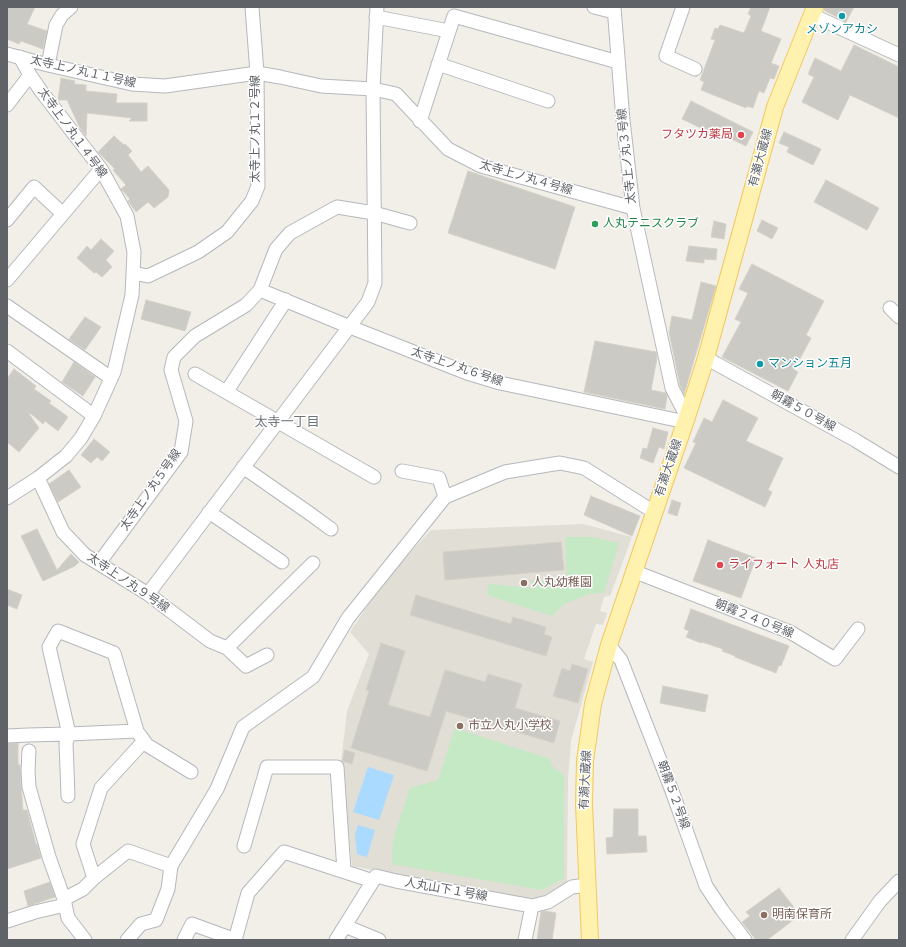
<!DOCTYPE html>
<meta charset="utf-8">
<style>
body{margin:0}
#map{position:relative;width:906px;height:947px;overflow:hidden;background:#f1efe8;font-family:"Varela Round",sans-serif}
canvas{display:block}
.frame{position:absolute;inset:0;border:8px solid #5f6368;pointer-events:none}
</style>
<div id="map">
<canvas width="906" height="947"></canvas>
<div class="frame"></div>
</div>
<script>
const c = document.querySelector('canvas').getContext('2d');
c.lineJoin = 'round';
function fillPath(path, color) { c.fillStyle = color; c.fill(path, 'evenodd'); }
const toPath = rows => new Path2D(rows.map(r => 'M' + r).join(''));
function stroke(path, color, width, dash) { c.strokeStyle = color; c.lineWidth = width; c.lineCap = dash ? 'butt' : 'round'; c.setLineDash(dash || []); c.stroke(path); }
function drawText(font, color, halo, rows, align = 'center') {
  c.font = font + ' "Varela Round","Noto Sans JP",sans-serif'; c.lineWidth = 3; c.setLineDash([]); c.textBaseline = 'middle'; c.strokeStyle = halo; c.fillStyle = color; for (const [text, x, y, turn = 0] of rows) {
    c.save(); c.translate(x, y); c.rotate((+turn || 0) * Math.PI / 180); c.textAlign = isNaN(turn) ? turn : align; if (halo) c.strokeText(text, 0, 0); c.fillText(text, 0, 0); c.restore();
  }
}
const education = toPath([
 [583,524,632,537,610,596,604,597,600,611,607,613,603,625,596,624,584,659,593,662,571,741,568,779,567,883,534,901,352,866,341,763,347,711,369,654,350,632,382,584,431,530]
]);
const green = toPath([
 [565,537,592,537,619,543,604,593,589,594,564,604,552,616,487,595,488,584,532,588,532,581,567,580],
 [455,728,550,759,551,765,564,775,564,878,542,890,392,864,393,839,410,788,438,780]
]);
const water = toPath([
 [368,767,394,775,379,820,353,812],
 [358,825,375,830,367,857,357,854,355,834]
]);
const building = toPath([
 [7,7,35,7,27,24,47,31,43,49,21,41,19,44,7,39,7,7],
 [751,7,770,7,761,31,781,39,771,63,779,66,774,79,770,78,764,93,759,91,753,108,747,106,746,108,701,90,704,82,700,80,715,40,711,39,715,28,718,29,720,25,744,33,751,16,748,14,751,7],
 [824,7,854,7,846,22,824,10,824,7],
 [854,45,899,67,899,118,850,95,838,120,802,102,814,77,808,74,815,58,841,71,854,45],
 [61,78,75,81,74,84,86,85,86,91,117,94,116,103,147,103,147,121,129,121,132,118,87,113,86,136,80,128,67,100,58,100,61,78],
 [691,101,753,132,746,146,729,138,731,135,714,127,711,133,682,119,691,101],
 [784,132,821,149,813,165,787,152,789,147,779,143,784,132],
 [114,136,124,145,125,144,132,151,128,155,141,172,148,166,169,190,168,197,154,208,148,202,136,212,128,201,130,199,121,189,126,185,113,170,115,169,98,152,114,136],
 [468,171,575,207,555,269,448,233,468,171],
 [826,180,879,208,867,230,814,202,826,180],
 [762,220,778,228,772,239,757,231,762,220],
 [714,221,726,224,724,239,711,237,714,221],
 [101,239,114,251,106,260,112,267,102,277,96,272,94,273,77,258,87,246,91,250,101,239],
 [689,246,717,249,716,260,704,259,704,263,686,261,689,246],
 [752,264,824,301,806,335,811,338,794,370,798,372,788,391,722,357,741,322,735,319,748,293,739,289,752,264],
 [701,282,716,286,684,394,680,385,669,332,672,316,692,320,701,282],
 [146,300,191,312,185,331,141,319,146,300],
 [85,317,101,327,85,350,69,339,85,317],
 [595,341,656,352,657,358,651,390,666,393,667,396,665,409,584,392,595,341],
 [74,362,95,377,83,396,62,382,74,362],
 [14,369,36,386,34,389,51,401,49,403,68,417,58,431,45,421,43,424,30,413,29,414,39,428,19,452,7,442,7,379,14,369],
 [723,400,758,418,746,441,783,458,768,490,772,492,765,507,684,468,696,443,693,442,704,418,712,422,723,400],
 [653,428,668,432,664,449,659,447,653,463,640,458,643,448,647,449,653,428],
 [94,439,110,452,102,461,97,457,91,463,81,455,94,439],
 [69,470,81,487,58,502,49,484,69,470],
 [591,496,640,516,632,536,584,515,591,496],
 [672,500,681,503,677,516,668,513,672,500],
 [37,529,57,570,71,554,79,562,75,566,43,581,21,536,37,529],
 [708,540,756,558,741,598,693,581,708,540],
 [561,542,564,570,445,580,443,552,561,542],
 [7,589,22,595,17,609,7,605,7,589],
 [416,595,511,624,513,617,546,627,544,634,552,637,546,656,410,615,416,595],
 [691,609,789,646,781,666,779,665,776,673,735,657,735,656,722,651,723,649,702,642,701,643,686,637,689,631,684,629,691,609],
 [381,643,405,651,388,705,430,717,445,670,485,682,488,674,522,684,515,708,560,721,554,743,446,711,427,771,351,748,369,691,366,690,381,643],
 [572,664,588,669,578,703,553,696,562,668,570,671,572,664],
 [663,686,708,695,705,712,660,703,663,686],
 [18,743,18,765,20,765,21,784,23,810,27,810,36,844,37,844,41,858,7,869,7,744,18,743],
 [345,750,355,753,352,764,342,761,345,750],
 [614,809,638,809,638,836,646,836,647,852,607,854,606,838,613,837,614,809],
 [50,882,55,897,28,906,24,891,50,882],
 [779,888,800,915,767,940,756,940,742,922,750,916,746,912,779,888],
 [545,911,556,913,552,940,537,940,541,912,545,911]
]);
const minor = toPath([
 [594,7,614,12],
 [614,7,623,120,633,208,672,388,687,417],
 [683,7,666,56,695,69],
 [812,15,899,55],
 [376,17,449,31],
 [7,54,48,65,132,84,165,86,257,73,280,77,321,86,373,89,396,94,448,149,481,166,633,208],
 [438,64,548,101],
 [48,65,56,25,62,15,71,7],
 [7,105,30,75],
 [420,121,454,16,618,62],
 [7,220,34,187,63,214],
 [133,273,148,276,198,252,227,232,252,201,258,186,257,73,252,7],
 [7,280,101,169],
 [260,290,350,327,467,373,500,383,686,422],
 [7,306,111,378],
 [890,308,899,317],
 [7,351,94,416],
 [706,358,855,440,899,467],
 [195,374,374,477],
 [227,391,286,300],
 [243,467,309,513,331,529],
 [402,471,439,478,445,497],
 [38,478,63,532,85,555,148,594,210,641,227,648,246,666,267,655],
 [7,498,38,478,66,456,81,438,94,416,114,372,132,295,134,252,127,216,101,169,41,91,30,75,20,57],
 [209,512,282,562],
 [99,563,181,452,186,421,171,370,174,357,195,336,246,305,260,290,276,249,290,233,337,207,374,213,410,223],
 [633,571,790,632,835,659,858,629],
 [148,594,368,302,375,283,373,89,377,7],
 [609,645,621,660,672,791,706,886,722,910,745,940],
 [227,648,313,563],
 [139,734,147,745,191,772],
 [7,736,28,735,69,734,137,731,114,653,58,631,49,647,69,734,66,743,68,796],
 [29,751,28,771,29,787,49,857,64,899,68,918,85,940],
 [244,846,267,767,337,767,344,871],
 [94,878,128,851,171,866],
 [64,899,83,889,94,878,83,844,101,788,144,741],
 [7,921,35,912,65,905],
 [345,926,379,940],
 [127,940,141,924,156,920,168,889,171,866,217,789,243,727,313,677,348,618,445,497,505,472,560,463,584,468,654,512],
 [184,940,192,924,236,940],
 [235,940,248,893,284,852,373,881],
 [336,940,376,876,396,881,532,906,548,902,572,887,587,885],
 [525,940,532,906],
 [852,940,880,901,899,881]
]);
const major = toPath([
 [590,940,584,804,585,761,593,704,609,645,687,417,706,358,775,107,815,7]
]);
const markers = [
 [842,16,4,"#0f9aa8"],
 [741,135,4,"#e0444e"],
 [595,224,4,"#2e9e5b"],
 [760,364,4,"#0f9aa8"],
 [720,565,4,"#e0444e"],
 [524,583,4,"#8d6e63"],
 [460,726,4,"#8d6e63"],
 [764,915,4,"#8d6e63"]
];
const cultureNames = [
 ["メゾンアカシ",842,30],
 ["マンション五月",768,364,"left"]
];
const streetNames = [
 ["太寺上ノ丸１１号線",83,72,13],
 ["太寺上ノ丸１２号線",256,129,-90],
 ["太寺上ノ丸１４号線",72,133,54],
 ["太寺上ノ丸３号線",627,156,-96],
 ["有瀬大蔵線",761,158,-75],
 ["太寺上ノ丸４号線",526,178,16],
 ["太寺上ノ丸６号線",457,367,19],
 ["朝霧５０号線",803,411,29],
 ["有瀬大蔵線",669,468,-71],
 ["太寺上ノ丸５号線",151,490,-55],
 ["太寺上ノ丸９号線",128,583,34],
 ["朝霧２４０号線",754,619,22],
 ["有瀬大蔵線",586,780,-87],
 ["朝霧５２号線",673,795,70],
 ["人丸山下１号線",446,890,10]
];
const healthNames = [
 ["フタツカ薬局",733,135],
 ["ライフォート 人丸店",728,565,"left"]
];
const leisureNames = [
 ["人丸テニスクラブ",603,224]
];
const educationNames = [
 ["人丸幼稚園",532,583],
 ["市立人丸小学校",468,726],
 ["明南保育所",772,915]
];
const neighbourhoodNames = [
 ["太寺一丁目",287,423]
];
fillPath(education, '#e1ded6');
fillPath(green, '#c5e8c5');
fillPath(water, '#aadaff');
fillPath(building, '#cccac5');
stroke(building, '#d6d1c6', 1);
stroke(minor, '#b5b8bc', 15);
stroke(major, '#f2c960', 18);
stroke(minor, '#fff', 13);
stroke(major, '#fff2af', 16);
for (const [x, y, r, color] of markers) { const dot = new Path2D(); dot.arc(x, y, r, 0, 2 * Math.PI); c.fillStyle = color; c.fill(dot); stroke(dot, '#fff', 1.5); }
drawText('12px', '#0d838f', '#fff', cultureNames);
drawText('12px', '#5f6368', '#fff', streetNames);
drawText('12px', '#be3a42', '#fff', healthNames, 'right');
drawText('12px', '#27864d', '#fff', leisureNames, 'left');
drawText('12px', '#785e54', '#fff', educationNames, 'left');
drawText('13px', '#70757a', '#fff', neighbourhoodNames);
</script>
